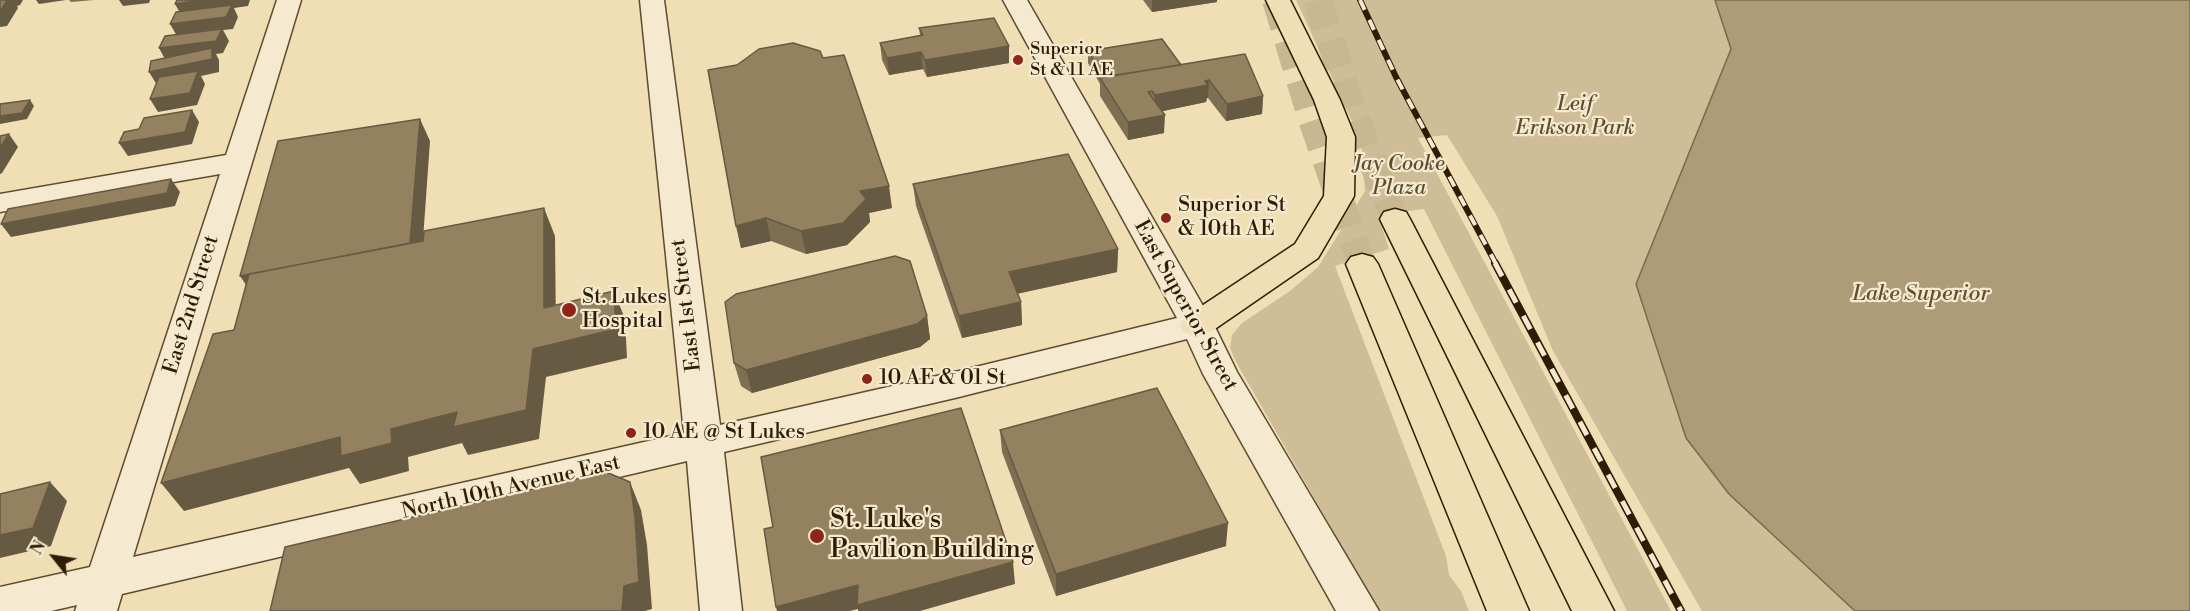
<!DOCTYPE html>
<style>
body{margin:0}
#map{position:relative;width:2190px;height:611px;overflow:hidden;background:#f0deb5;font-family:"Libre Bodoni",serif}
canvas{display:block}
.north{position:absolute;left:24px;top:527px;width:60px;height:60px;-webkit-text-stroke:4px #f5eacf;paint-order:stroke;rotate:300deg;font-size:16px;font-weight:700;line-height:24px;text-align:center;color:#2e1c04}
.north::after{content:'';display:block;margin:auto;width:21px;height:27px;background:#2e1c04;clip-path:polygon(50% 0,100% 100%,50% 72%,0 100%)}
</style>
<div id="map">
<canvas width="2190" height="611"></canvas>
<div class="north">N</div>
</div>
<script>
const c = document.querySelector('canvas').getContext('2d');
c.lineJoin = 'round';
function fillPath(path, color) { c.fillStyle = color; c.fill(path, 'evenodd'); }
const toPath = rows => new Path2D(rows.map(r => 'M' + r).join(''));
function stroke(path, color, width, dash) { c.strokeStyle = color; c.lineWidth = width; c.lineCap = dash ? 'butt' : 'round'; c.setLineDash(dash || []); c.stroke(path); }
function drawText(font, color, halo, rows, align = 'center') {
  c.font = font + ' "Libre Bodoni",serif'; c.lineWidth = 4.5; c.setLineDash([]); c.textBaseline = 'middle'; c.strokeStyle = halo; c.fillStyle = color; for (const [text, x, y, turn = 0] of rows) {
    c.save(); c.translate(x, y); c.rotate((+turn || 0) * Math.PI / 180); c.textAlign = isNaN(turn) ? turn : align; if (halo) c.strokeText(text, 0, 0); c.fillText(text, 0, 0); c.restore();
  }
}
const green = toPath([
 [1296,0,1715,0,1731,49,1636,284,1729,494,1855,611,1702,611,1553,351,1497,216,1447,135,1418,138,1671,611,1627,611,1424,209,1378,215,1389,249,1335,266,1446,556,1449,575,1461,591,1469,611,1379,611,1236,362,1230,348,1232,335,1242,323,1290,291,1318,267,1365,191,1361,141]
]);
const water = toPath([
 [1715,0,2190,0,2190,611,1855,611,1729,494,1686,438,1636,284,1731,49,1715,0]
]);
const highwayTunnel = toPath([
 [1276,0,1311,116,1362,264],
 [1318,0,1353,112,1395,219]
]);
const minor = toPath([
 [277,0,301,0,133,557,684,433,640,0,664,0,720,425,959,371,1177,318,1003,0,1027,0,1214,325,1237,372,1379,611,1336,611,1203,374,1187,339,959,397,724,452,742,611,700,611,687,461,122,594,117,611,75,611,77,605,51,611,0,611,0,587,90,567,220,174,0,212,0,194,226,155,277,0]
]);
const major = toPath([
 [1266,0,1290,0,1340,100,1355,137,1354,196,1318,258,1209,333,1197,337,1185,333,1180,325,1185,317,1295,244,1324,196,1327,137,1314,100,1266,0]
]);
const highway = toPath([
 [1395,209,1406,212,1410,219,1614,611,1572,611,1380,219,1384,212,1395,209],
 [1362,254,1373,257,1378,264,1529,611,1487,611,1346,264,1351,257,1362,254]
]);
const railFar1 = toPath([
 [1360,0,1396,77,1496,264]
]);
const rail = toPath([
 [1495,263,1681,611]
]);
const wall = toPath([
 [69,0,94,0,71,2],
 [1143,0,1217,0,1217,2,1152,12],
 [919,28,1009,46,1009,63,927,77,923,69,889,75,882,60,880,43,920,35],
 [1088,51,1181,65,1263,96,1262,114,1226,121,1208,98,1207,98,1206,102,1162,111,1164,133,1128,140,1100,96,1100,84,1088,63],
 [708,70,892,208,869,213,870,222,847,245,806,254,771,241,741,248],
 [913,184,1118,249,1117,272,1017,294,1021,302,1022,325,962,338,916,206],
 [927,316,930,339,920,347,752,393,741,386,734,363],
 [1000,430,1226,546,1056,596,1002,452]
]);
const shadedWall = toPath([
 [0,0,23,0,20,5,17,6,18,8,7,26,0,27],
 [36,0,66,0,39,4],
 [119,0,150,0,149,3,123,6],
 [202,0,250,0,248,6,234,8,238,17,233,29,223,30,229,41,223,53,216,54,219,60,219,72,201,76,205,84,197,105,158,112,150,99,157,85,149,72,166,61,159,48,177,36,170,24,182,16,175,4],
 [1152,0,1217,0,1217,2,1152,12],
 [1009,46,1009,63,927,77,925,60],
 [921,52,923,69,889,75,887,58],
 [1209,80,1208,98,1207,98,1206,102,1154,113,1155,95],
 [1263,96,1262,114,1226,121,1227,104],
 [30,100,34,106,27,119,0,124,0,116],
 [192,110,199,122,192,144,128,156,119,143],
 [1165,115,1164,133,1128,140,1128,122],
 [420,119,430,141,421,268,255,298,240,276],
 [9,134,18,147,2,173,0,174,0,148],
 [171,179,180,192,175,206,11,237,1,224],
 [889,186,892,208,869,213,870,222,847,245,806,254,801,231,860,191],
 [544,208,555,236,556,336,544,308],
 [766,218,771,241,741,248,736,226],
 [1118,249,1117,272,1010,295,1009,272],
 [614,291,625,319,627,358,546,377,539,439,468,455,462,443,408,457,409,471,360,484,349,468,184,511,161,483,340,437,391,429,457,412,533,349],
 [1021,302,1022,325,962,338,959,316],
 [927,316,930,339,920,347,752,393,746,370],
 [50,482,67,501,51,546,0,558,0,535],
 [630,482,641,510,647,545,652,609,645,611,622,611],
 [1228,523,1226,546,1056,596,1056,574],
 [1013,562,1015,584,920,611,858,611,858,609,850,611,777,611,776,607,858,585]
]);
const building = toPath([
 [0,0,7,0,0,12,0,0],
 [177,0,202,0,175,4,177,0],
 [232,5,226,17,170,24,176,12,232,5],
 [994,18,1009,46,925,60,921,52,887,58,880,43,923,35,919,28,994,18],
 [222,29,216,41,159,48,165,36,222,29],
 [1162,39,1181,65,1103,77,1088,51,1162,39],
 [793,43,820,51,823,58,844,55,889,186,860,191,866,199,843,223,801,231,766,218,736,226,708,70,737,65,759,49,793,43],
 [212,48,212,59,149,72,151,61,212,48],
 [1245,54,1263,96,1227,104,1209,80,1205,81,1208,85,1155,95,1152,91,1148,92,1165,115,1128,122,1100,78,1245,54],
 [198,71,190,93,150,99,159,77,198,71],
 [30,100,22,113,0,116,0,104,30,100],
 [192,110,185,132,119,143,124,132,139,129,144,118,192,110],
 [420,119,410,243,240,276,278,141,420,119],
 [9,134,0,148,0,136,9,134],
 [1068,154,1118,249,1009,272,1021,302,959,316,913,184,1068,154],
 [171,179,167,193,1,224,8,209,171,179],
 [544,208,544,308,614,291,616,329,533,349,526,410,453,427,457,412,391,429,392,443,341,456,340,437,161,483,213,334,234,330,249,274,423,241,424,231,544,208],
 [895,256,910,261,927,316,917,324,746,370,734,363,725,302,736,294,895,256],
 [1157,388,1228,523,1056,574,1000,430,1157,388],
 [961,408,1013,562,857,605,858,585,776,607,764,529,773,527,761,457,961,408],
 [606,472,630,482,635,517,639,582,624,586,622,611,270,611,285,547,606,472],
 [50,482,33,528,0,535,0,494,50,482]
]);
const markers = [
 [1018,60,6,"#8f2418"],
 [1166,218,6,"#8f2418"],
 [569,310,8,"#8f2418"],
 [867,379,6,"#8f2418"],
 [631,433,6,"#8f2418"],
 [817,536,8,"#8f2418"]
];
const farPoinames = [
 ["Superior",1030,50],
 ["St & 11 AE",1030,71]
];
const parkNames = [
 ["Leif",1575,105],
 ["Erikson Park",1575,129],
 ["Jay Cooke",1399,165],
 ["Plaza",1399,189]
];
const poiNames = [
 ["Superior St",1178,206],
 ["& 10th AE",1178,230],
 ["St. Lukes",582,298],
 ["Hospital",582,322],
 ["10 AE & 01 St",879,379],
 ["10 AE @ St Lukes",643,433]
];
const streetNames = [
 ["East 2nd Street",192,305,-73],
 ["East 1st Street",687,305,-97],
 ["East Superior Street",1185,306,61],
 ["North 10th Avenue East",511,488,-13]
];
const waterNames = [
 ["Lake Superior",1921,295]
];
const nearPoinames = [
 ["St. Luke's",830,521],
 ["Pavilion Building",830,551]
];
fillPath(green, '#cfbd97');
fillPath(water, '#ae9c79');
stroke(water, '#7b694a', 1.5);
stroke(highwayTunnel, '#c9b792', 28, [28, 14]);
stroke(minor, '#5e4c30', 3);
stroke(major, '#2e1c04', 3);
stroke(highway, '#2e1c04', 3);
fillPath(minor, '#f5eacf');
fillPath(major, '#f0deb5');
fillPath(highway, '#f0deb5');
stroke(railFar1, '#2e1c04', 6);
stroke(rail, '#2e1c04', 8);
stroke(railFar1, '#f5eacf', 4, [11]);
stroke(rail, '#f5eacf', 5, [15]);
fillPath(wall, '#7e6f53');
fillPath(shadedWall, '#675a43');
fillPath(building, '#938160');
stroke(building, '#675a43', 1.5);
for (const [x, y, r, color] of markers) { const dot = new Path2D(); dot.arc(x, y, r, 0, 2 * Math.PI); c.fillStyle = color; c.fill(dot); stroke(dot, '#f5eacf', 2); }
drawText('18px', '#2e1c04', '#f5eacf', farPoinames, 'left');
drawText('italic 21px', '#5e4c30', '#f5eacf', parkNames);
drawText('21px', '#2e1c04', '#f5eacf', poiNames, 'left');
drawText('21px', '#2e1c04', '#f5eacf', streetNames);
drawText('italic 22px', '#614f33', '#f5eacf', waterNames);
drawText('26px', '#2e1c04', '#f5eacf', nearPoinames, 'left');
</script>
